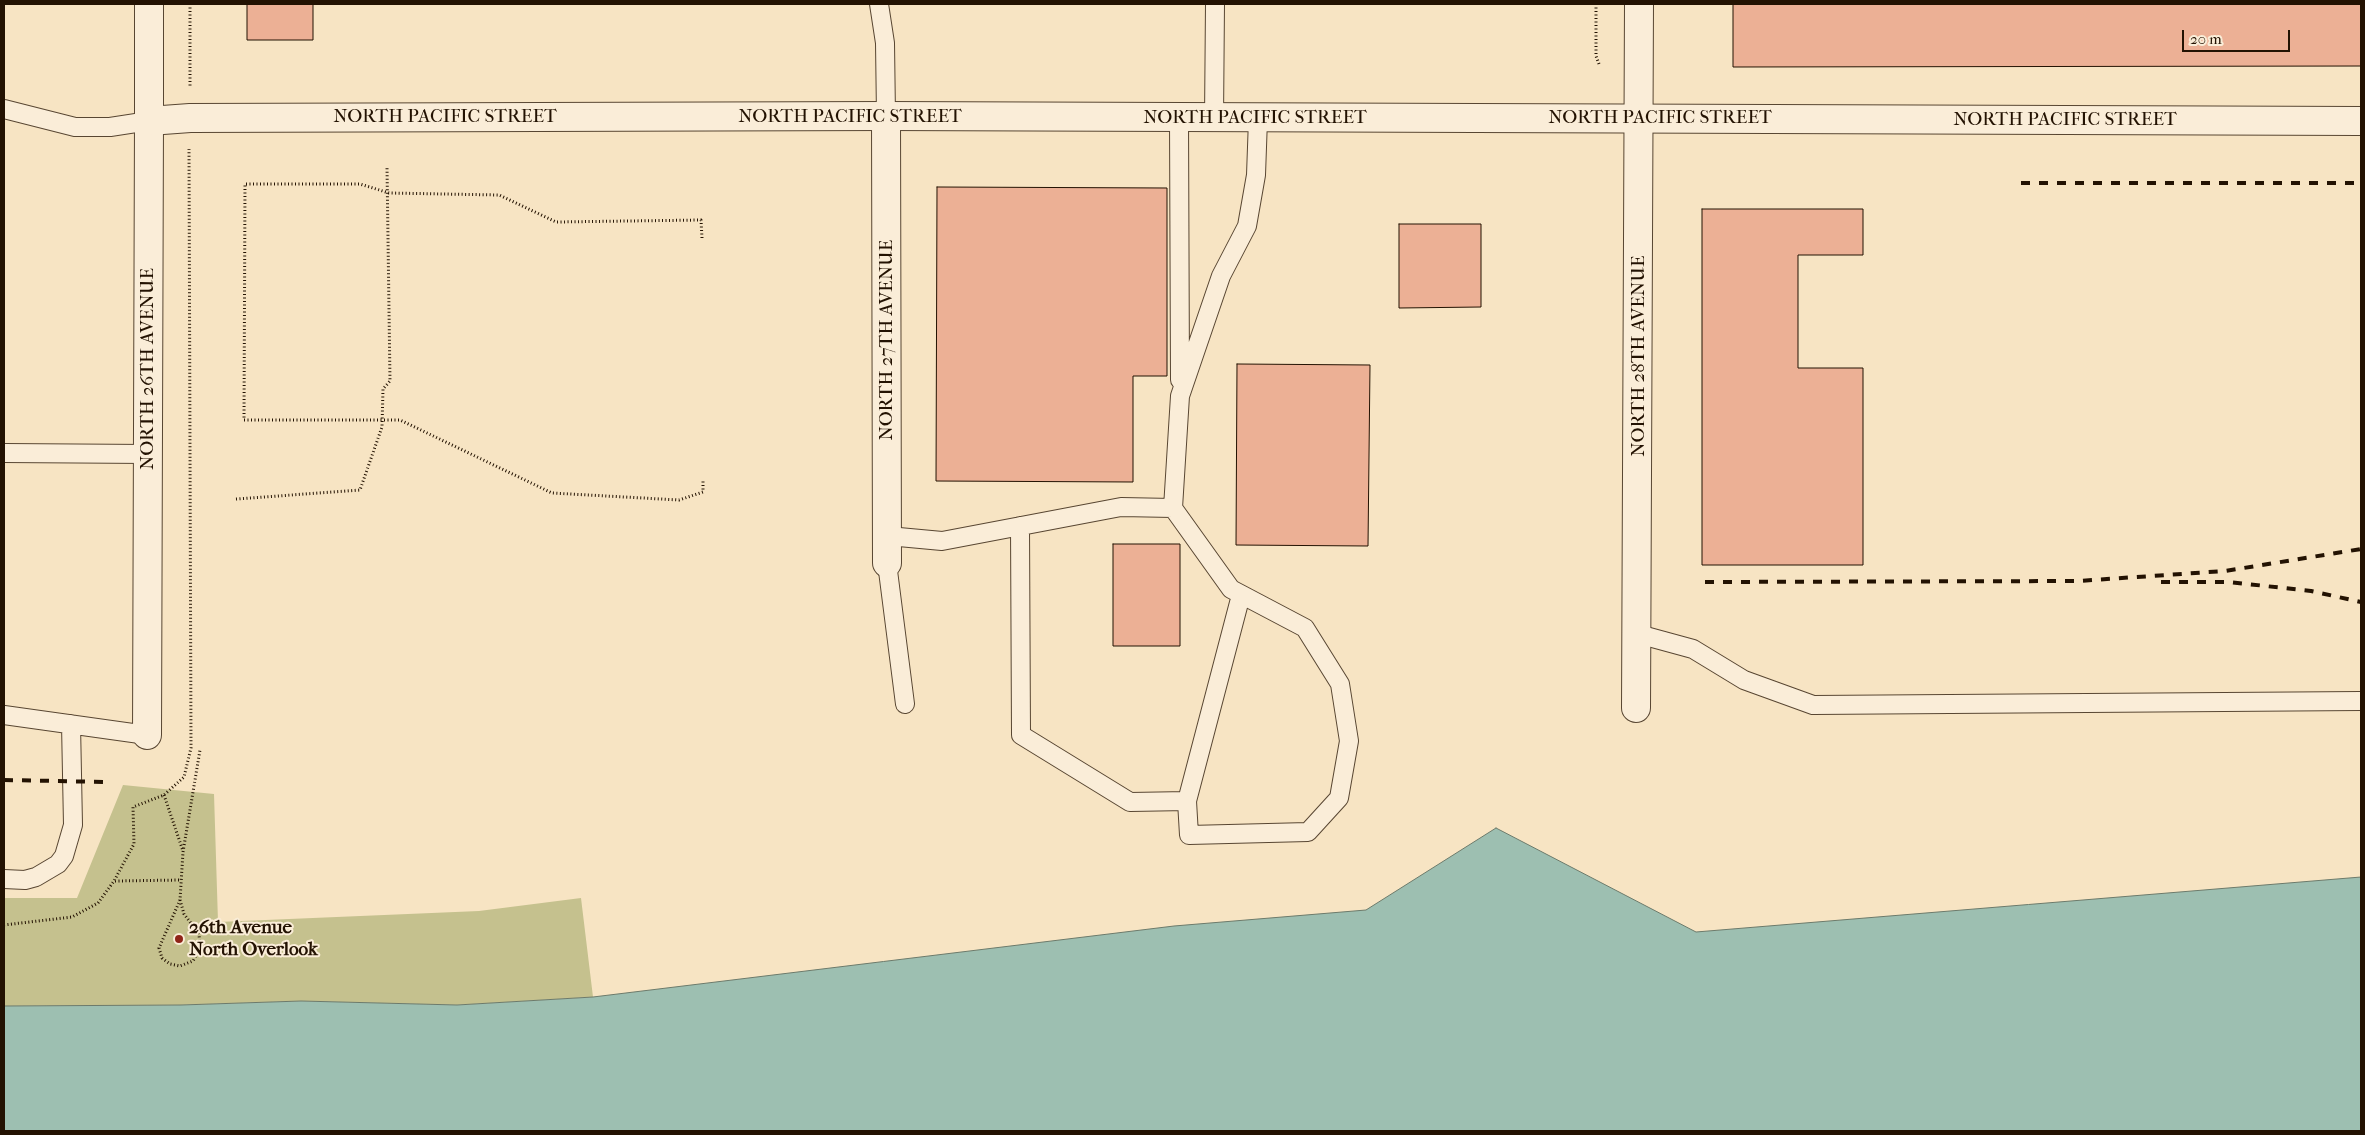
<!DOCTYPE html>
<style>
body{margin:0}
#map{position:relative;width:2365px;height:1135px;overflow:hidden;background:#f7e4c3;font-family:"IM FELL French Canon",serif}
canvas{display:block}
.frame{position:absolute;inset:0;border:5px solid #231202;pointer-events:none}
.scale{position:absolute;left:2182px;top:30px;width:108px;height:22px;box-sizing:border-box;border:2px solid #231202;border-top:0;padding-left:6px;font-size:15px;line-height:18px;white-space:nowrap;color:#231202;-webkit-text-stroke:4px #faedd8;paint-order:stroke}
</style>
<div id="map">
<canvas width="2365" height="1135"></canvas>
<div class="frame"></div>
<div class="scale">20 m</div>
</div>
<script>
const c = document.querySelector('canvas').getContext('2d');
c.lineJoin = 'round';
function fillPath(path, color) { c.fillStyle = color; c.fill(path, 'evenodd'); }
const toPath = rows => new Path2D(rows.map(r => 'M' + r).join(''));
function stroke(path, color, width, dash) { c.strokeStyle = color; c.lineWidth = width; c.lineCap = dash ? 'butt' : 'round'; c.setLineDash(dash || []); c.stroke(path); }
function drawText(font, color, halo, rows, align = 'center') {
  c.font = font + ' "IM FELL French Canon",serif'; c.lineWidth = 4; c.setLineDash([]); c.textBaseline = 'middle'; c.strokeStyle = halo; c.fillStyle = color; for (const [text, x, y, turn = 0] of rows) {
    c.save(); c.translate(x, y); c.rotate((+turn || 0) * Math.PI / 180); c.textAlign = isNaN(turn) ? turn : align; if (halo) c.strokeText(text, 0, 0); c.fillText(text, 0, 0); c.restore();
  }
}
const green = toPath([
 [123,785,214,794,218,922,479,911,581,898,593,997,457,1005,301,1001,181,1005,4,1006,4,898,77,898]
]);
const water = toPath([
 [1496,828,1696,932,2361,877,2361,1131,4,1131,4,1006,181,1005,301,1001,457,1005,593,997,1174,926,1366,910,1496,828]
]);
const building = toPath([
 [247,4,313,4,313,40,247,40,247,4],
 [1733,4,2361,4,2361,66,1733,67,1733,4],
 [937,187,1167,188,1167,376,1133,376,1133,482,936,481,937,187],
 [1702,209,1863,209,1863,255,1798,255,1798,368,1863,368,1863,565,1702,565,1702,209],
 [1399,224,1481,224,1481,307,1399,308,1399,224],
 [1237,364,1370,365,1368,546,1236,545,1237,364],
 [1113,544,1180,544,1180,646,1113,646,1113,544]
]);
const path = toPath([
 [190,4,190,86],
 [1596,4,1596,56,1599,64],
 [702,238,701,220,556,222,499,195,389,193,360,184,245,184,244,420,400,420,552,493,679,500,703,492,703,480],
 [236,499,360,490,382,427,383,389,390,381,387,167],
 [164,795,183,851],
 [115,881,181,880],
 [180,900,184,914,199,934,200,948,193,961,180,966,170,964,162,958,159,948,180,900,183,852,200,750],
 [4,925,72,917,98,903,114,881,134,844,133,807,164,795,184,777,191,748,189,149]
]);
const service = toPath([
 [879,4,885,43,886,116],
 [4,109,75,127,110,127,149,121],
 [1179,119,1180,380],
 [1214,119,1215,4],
 [4,453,148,454],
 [1020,526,1021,735,1130,802,1187,801,1189,835,1308,832,1339,798,1349,741,1340,684,1305,628,1231,589,1173,508],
 [888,536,942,541,1121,507,1173,508,1180,396,1221,276,1247,226,1256,175,1258,119],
 [887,563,905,704],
 [1638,634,1693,649,1744,680,1813,705,2361,701],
 [4,715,147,735],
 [1187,801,1241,595],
 [4,879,25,880,36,877,58,864,64,856,73,825,71,724]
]);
const minor = toPath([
 [886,116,887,563],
 [1636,708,1639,4],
 [147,735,149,121]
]);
const tertiary = toPath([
 [149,4,149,121,190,118,886,116,2361,121]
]);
const rail = toPath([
 [2021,183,2361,183],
 [1705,582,2078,581,2225,571,2361,549],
 [2161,582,2229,582,2311,591,2361,602],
 [4,780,108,782]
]);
const markers = [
 [179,939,5,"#8f2418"]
];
const streetNames = [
 ["NORTH PACIFIC STREET",445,117],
 ["NORTH PACIFIC STREET",850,117],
 ["NORTH PACIFIC STREET",1255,118],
 ["NORTH PACIFIC STREET",1660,118],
 ["NORTH PACIFIC STREET",2065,120],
 ["NORTH 27TH AVENUE",887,340,-90],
 ["NORTH 28TH AVENUE",1639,356,-90],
 ["NORTH 26TH AVENUE",148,369,-90]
];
const poiNames = [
 ["26th Avenue",189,928],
 ["North Overlook",189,950]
];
fillPath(green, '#c5c18e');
fillPath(water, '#9dbfb1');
stroke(water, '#6c7a6b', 1);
fillPath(building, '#ecb095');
stroke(building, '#231202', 1);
stroke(service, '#584632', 20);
stroke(minor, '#584632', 30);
stroke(tertiary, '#584632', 30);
stroke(path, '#231202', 3, [1, 2.5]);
stroke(service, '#faedd8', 18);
stroke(minor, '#faedd8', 28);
stroke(tertiary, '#faedd8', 28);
stroke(rail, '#231202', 4, [9, 9]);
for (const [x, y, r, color] of markers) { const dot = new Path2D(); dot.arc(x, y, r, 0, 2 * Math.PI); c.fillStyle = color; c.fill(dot); stroke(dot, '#faedd8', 2); }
drawText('19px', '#231202', '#faedd8', streetNames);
drawText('bold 19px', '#231202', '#faedd8', poiNames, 'left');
</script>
